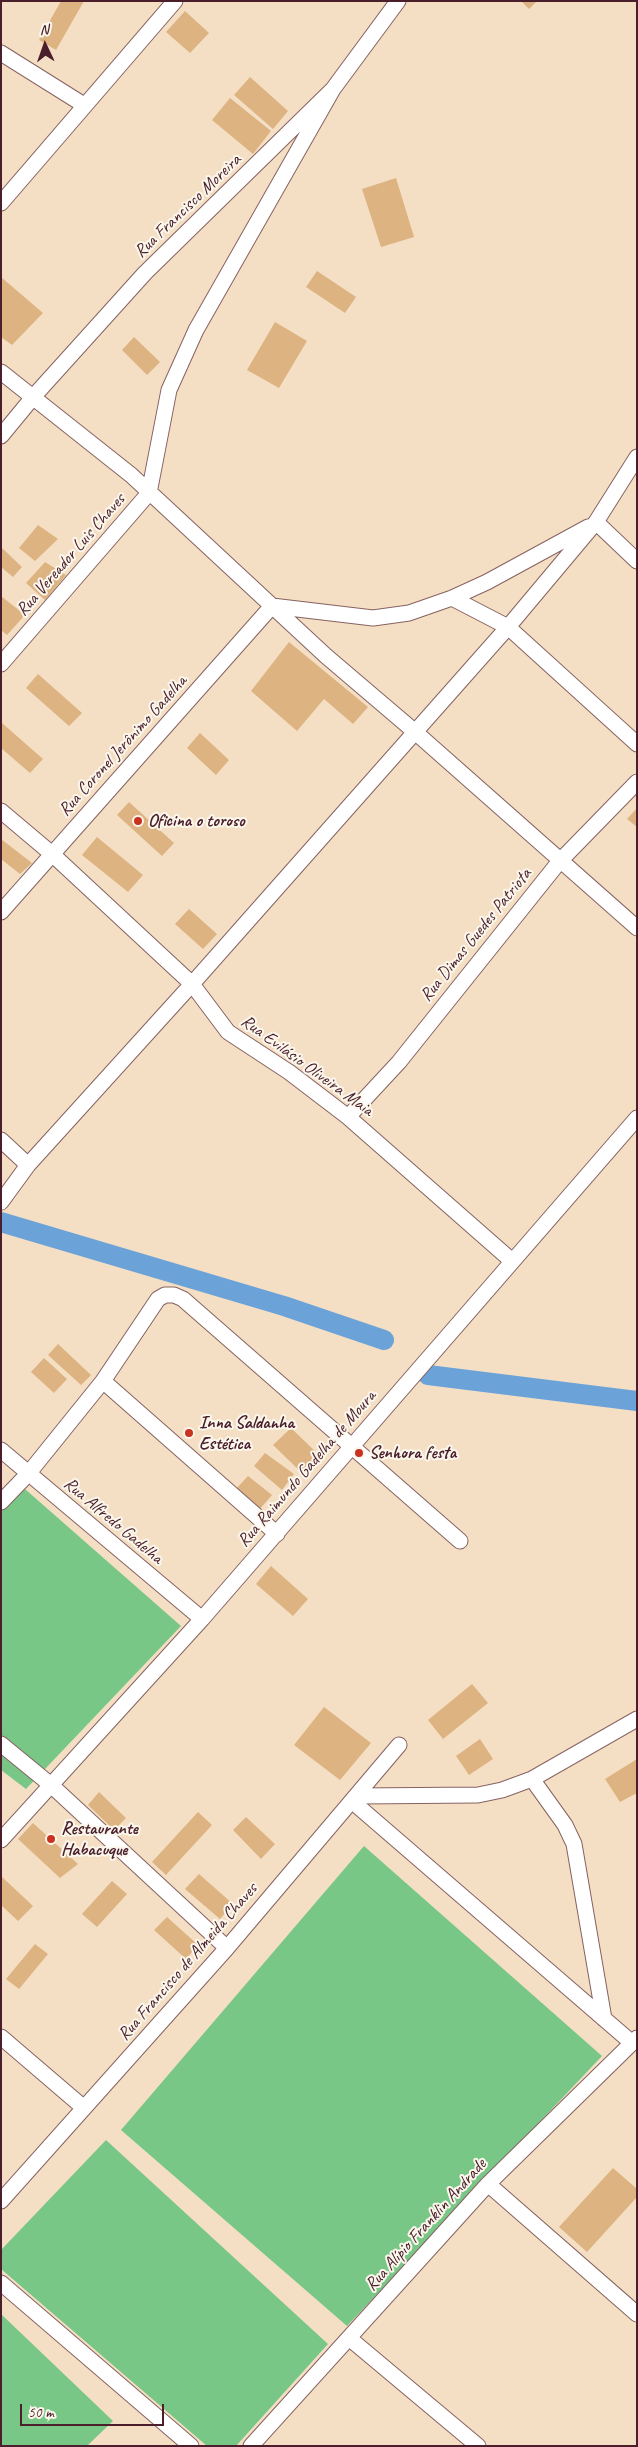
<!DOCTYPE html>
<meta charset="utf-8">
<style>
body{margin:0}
#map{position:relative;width:638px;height:2447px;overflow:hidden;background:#f5dfc4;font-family:Caveat,sans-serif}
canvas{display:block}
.frame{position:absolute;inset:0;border:2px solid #4a1f2b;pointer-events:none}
.north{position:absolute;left:20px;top:20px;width:50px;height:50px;-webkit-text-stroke:4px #fbf7ec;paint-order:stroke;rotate:357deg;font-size:14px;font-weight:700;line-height:20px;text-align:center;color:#4a1f2b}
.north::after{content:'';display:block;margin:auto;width:18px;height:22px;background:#4a1f2b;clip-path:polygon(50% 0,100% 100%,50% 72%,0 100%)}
.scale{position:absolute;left:20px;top:2404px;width:144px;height:22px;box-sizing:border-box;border:2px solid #4a1f2b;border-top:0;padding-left:6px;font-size:15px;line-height:18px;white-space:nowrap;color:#4a1f2b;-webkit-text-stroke:4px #fbf7ec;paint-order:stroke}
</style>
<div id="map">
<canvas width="638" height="2447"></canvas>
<div class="frame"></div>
<div class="north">N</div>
<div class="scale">50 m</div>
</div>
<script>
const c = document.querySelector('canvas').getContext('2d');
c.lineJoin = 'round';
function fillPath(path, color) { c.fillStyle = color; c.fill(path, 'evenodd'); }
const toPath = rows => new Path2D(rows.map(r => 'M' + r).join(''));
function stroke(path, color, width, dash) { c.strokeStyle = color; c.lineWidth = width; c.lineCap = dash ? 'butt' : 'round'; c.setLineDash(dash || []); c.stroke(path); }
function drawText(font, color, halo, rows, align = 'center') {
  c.font = font + ' Caveat,sans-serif'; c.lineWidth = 4; c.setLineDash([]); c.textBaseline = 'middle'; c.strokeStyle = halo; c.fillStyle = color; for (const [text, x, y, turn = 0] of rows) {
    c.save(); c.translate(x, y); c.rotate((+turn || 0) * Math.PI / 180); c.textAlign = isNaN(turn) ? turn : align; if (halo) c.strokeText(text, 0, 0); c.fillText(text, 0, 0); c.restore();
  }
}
const green = toPath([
 [17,1482,181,1626,26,1789,1,1770,1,1497],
 [364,1846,602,2056,347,2326,121,2130],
 [106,2140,328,2344,236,2446,207,2446,1,2269,1,2250],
 [1,2314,113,2421,87,2446,1,2446]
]);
const canal = toPath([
 [1,1222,284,1306,384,1340],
 [428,1375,637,1401]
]);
const building = toPath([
 [61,1,84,1,56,50,39,40],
 [521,1,537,1,529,9],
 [185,11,209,33,190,53,166,32],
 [250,77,288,111,273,129,234,95],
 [230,98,271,131,253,154,212,120],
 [396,178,414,237,381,247,362,189],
 [317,271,356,297,345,313,306,287],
 [1,277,43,313,12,345,1,337],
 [275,322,307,341,279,388,247,370],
 [134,337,160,362,147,375,122,350],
 [38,525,58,539,35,561,19,548],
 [1,547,22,567,13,577,1,567],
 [45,562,66,575,45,600,26,583],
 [1,596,25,615,7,635,1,630],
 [289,642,368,707,353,724,324,699,297,731,251,691],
 [38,674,82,713,69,726,26,688],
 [2,723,43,759,30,773,1,748],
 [200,733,229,760,216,775,187,748],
 [129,802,174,843,162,856,117,815],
 [637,808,637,827,627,819],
 [97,837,143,875,128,892,82,855],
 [1,839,32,863,20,874,1,859],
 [189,909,217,934,203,949,175,924],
 [58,1344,91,1375,81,1385,48,1355],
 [44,1358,67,1379,54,1393,31,1372],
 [291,1428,319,1455,303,1474,273,1445],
 [265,1453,294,1474,282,1490,254,1466],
 [248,1476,272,1495,259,1510,235,1490],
 [271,1566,308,1599,293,1616,256,1584],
 [472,1684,488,1703,443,1739,428,1720],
 [324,1707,371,1743,340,1780,294,1745],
 [480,1739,493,1759,469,1775,456,1756],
 [637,1759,637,1793,620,1802,605,1779],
 [99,1792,126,1818,114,1830,88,1805],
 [198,1812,212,1825,166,1875,152,1862],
 [246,1817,275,1844,261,1859,233,1830],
 [33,1823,78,1864,60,1878,18,1839],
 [199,1874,233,1904,220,1919,185,1889],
 [1,1876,33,1906,18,1921,1,1905],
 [112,1881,127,1894,97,1927,82,1914],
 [167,1917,198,1945,186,1959,154,1930],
 [35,1944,48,1954,19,1989,6,1979],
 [613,2168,637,2189,637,2197,587,2252,559,2227]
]);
const street = toPath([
 [1,53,84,105],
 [1,203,175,1],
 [1,372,131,475,326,656,414,731,637,928],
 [1,436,34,396,145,273,333,89,398,1],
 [596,522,637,561],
 [452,598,508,627,637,744],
 [1,664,149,493,169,390,196,330,333,89],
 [1,811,52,854,192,984,228,1032,289,1072,348,1117,512,1261],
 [1,912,272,606,373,618,409,613,452,598,487,582,588,527],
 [348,1117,399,1062,559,862,637,782],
 [1,1140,28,1165],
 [1,1202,28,1165,192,984,508,627,596,522,637,457],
 [103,1381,277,1534],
 [1,1450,202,1619],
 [1,1502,28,1474,103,1381,158,1299,165,1295,174,1295,183,1299,460,1541],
 [1,1744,51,1785,227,1948],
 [532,1779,565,1825,574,1844,604,2019],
 [358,1796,478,1795,502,1790,532,1779,637,1719],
 [353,1802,631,2042],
 [1,1840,202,1619,637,1118],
 [1,2037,84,2108],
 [488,2184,637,2314],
 [1,2201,227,1948,399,1745],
 [1,2283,191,2446],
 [349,2338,478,2446],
 [251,2446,488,2184,637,2038]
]);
const markers = [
 [138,821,5,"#c8321e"],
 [189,1433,5,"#c8321e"],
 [359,1453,5,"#c8321e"],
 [51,1839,5,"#c8321e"]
];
const streetNames = [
 ["Rua Francisco Moreira",188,206,-44],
 ["Rua Vereador Luis Chaves",71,555,-49],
 ["Rua Coronel Jerônimo Gadelha",123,746,-48],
 ["Rua Dimas Guedes Patriota",476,935,-51],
 ["Rua Evilásio Oliveira Maia",307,1066,36],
 ["Rua Raimundo Gadelha de Moura",307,1469,-49],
 ["Rua Alfredo Gadelha",113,1521,40],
 ["Rua Francisco de Almeida Chaves",188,1962,-49],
 ["Rua Alípio Franklin Andrade",426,2225,-48]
];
const poiNames = [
 ["Oficina o toroso",148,821],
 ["Inna Saldanha",199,1423],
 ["Estética",199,1444],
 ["Senhora festa",369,1453],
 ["Restaurante",61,1829],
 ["Habacuque",61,1850]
];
fillPath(green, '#79c787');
stroke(canal, '#6ba3d9', 20);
fillPath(building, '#dcb381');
stroke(street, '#866261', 17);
stroke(street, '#fff', 15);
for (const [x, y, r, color] of markers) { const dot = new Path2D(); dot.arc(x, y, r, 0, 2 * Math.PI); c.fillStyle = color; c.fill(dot); stroke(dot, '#fbf7ec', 2); }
drawText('18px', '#4a1f2b', '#fbf7ec', streetNames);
drawText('bold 18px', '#4a1f2b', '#fbf7ec', poiNames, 'left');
</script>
